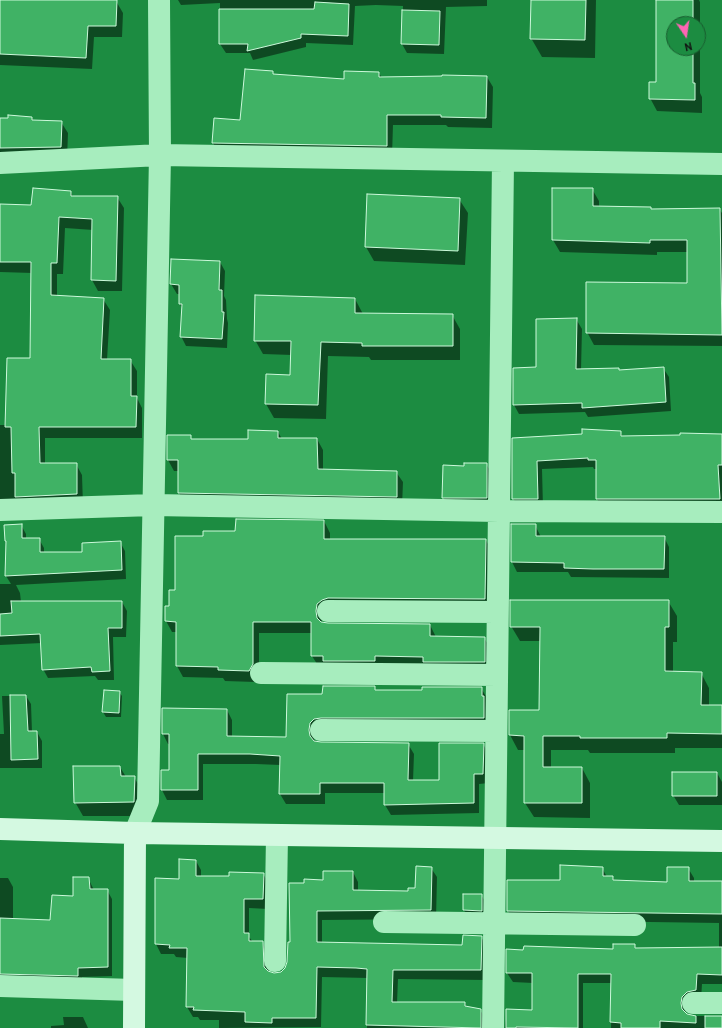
<!DOCTYPE html>
<style>
body{margin:0}
#map{position:relative;width:722px;height:1028px;overflow:hidden;background:#1c8c41;font-family:"PT Sans",sans-serif}
canvas{display:block}
.north{position:absolute;left:666px;top:16px;width:40px;height:40px;box-sizing:border-box;background:#1c8c41;border:1px solid #185b2e;border-radius:50%;rotate:167deg;font-size:11px;font-weight:700;line-height:16px;text-align:center;color:#111}
.north::after{content:'';display:block;margin:auto;width:14px;height:18px;background:#fe65b4;clip-path:polygon(50% 0,100% 100%,50% 72%,0 100%)}
</style>
<div id="map">
<canvas width="722" height="1028"></canvas>
<div class="north">N</div>
</div>
<script>
const c = document.querySelector('canvas').getContext('2d');
c.lineJoin = 'round';
function fillPath(path, color) { c.fillStyle = color; c.fill(path, 'evenodd'); }
const toPath = rows => new Path2D(rows.map(r => 'M' + r).join(''));
function stroke(path, color, width, dash) { c.strokeStyle = color; c.lineWidth = width; c.lineCap = dash ? 'butt' : 'round'; c.setLineDash(dash || []); c.stroke(path); }
const shadow = toPath([
 [0,0,116,1,123,13,122,37,94,37,92,69,0,65],
 [178,0,487,0,487,6,446,7,444,54,407,53,402,44,403,6,376,5,355,6,353,45,306,43,306,47,253,60,250,53,226,53,220,44,220,3,181,5],
 [532,0,596,0,595,58,542,57,531,38],
 [657,0,699,0,700,2,700,93,702,97,702,113,657,111,650,98,656,83],
 [674,24,698,24,698,48,674,48],
 [272,72,274,75,345,80,379,73,382,78,487,77,493,87,492,128,448,127,446,125,393,125,392,156,219,153,213,143,215,119,241,121],
 [32,118,34,121,61,122,68,133,67,159,0,160,0,119],
 [592,189,599,201,599,207,651,210,719,209,722,213,722,346,594,345,587,332,688,284,688,252,657,252,657,255,560,252,553,240],
 [71,192,73,197,117,197,124,208,122,291,98,291,92,280,93,230,65,228,63,274,57,274,57,297,103,299,110,310,107,360,130,360,137,371,137,398,142,408,142,438,45,438,45,464,76,464,82,475,83,505,0,504,0,425,6,425,31,359,32,273,0,272,0,205,32,206],
 [459,199,468,213,465,265,374,261,366,247],
 [172,260,220,262,225,271,224,296,226,300,227,319,228,323,227,348,186,346,181,336,182,308,180,304,180,294,177,294,171,284],
 [355,299,363,314,452,315,460,329,460,360,371,360,369,357,328,356,326,419,274,418,266,404,291,376,292,355,263,354,255,340],
 [576,319,582,329,581,370,619,369,620,371,663,368,669,377,671,411,588,417,585,412,519,414,514,405,537,368],
 [278,432,282,439,317,439,323,450,323,470,396,472,403,482,402,507,185,503,179,493,179,471,174,471,168,460,168,436,190,436,192,440,249,440],
 [620,432,623,437,722,435,722,508,602,508,597,499,597,469,594,469,593,467,542,469,543,507,518,507,513,498,513,439],
 [486,464,491,472,491,506,448,505,443,497,465,467],
 [324,521,330,533,330,540,486,540,492,552,491,610,323,616,321,623,327,624,430,625,436,637,484,638,491,649,491,673,319,667,312,656,312,633,259,633,259,675,255,682,225,681,223,678,183,677,177,666,177,632,172,632,166,621,166,607,170,607,204,537],
 [21,525,26,534,26,539,39,539,44,548,44,553,83,553,120,542,125,551,126,579,16,585,20,593,21,602,122,602,127,611,126,637,113,637,114,680,98,680,95,676,48,678,43,669,42,643,0,645,0,584,11,584,6,576,7,543,6,541],
 [512,525,535,525,541,537,664,537,669,547,669,578,571,577,568,572,517,572,512,562],
 [668,601,677,616,677,642,673,642,673,672,701,673,709,688,709,706,722,706,722,748,675,748,675,753,590,753,588,750,551,750,551,768,582,768,590,783,590,818,534,817,525,803,525,750,518,750,510,735,510,711,540,711,541,641,520,641,511,626],
 [374,687,376,691,481,688,487,698,489,728,316,733,314,740,320,743,408,744,414,754,413,781,440,781,483,744,489,754,489,783,479,784,479,813,391,815,385,805,385,793,325,793,325,804,286,804,280,794,280,765,256,764,203,764,203,800,167,800,162,790,162,771,170,771,170,744,168,744,163,734,227,710,232,720,232,737,287,738,323,695],
 [105,691,119,692,122,696,121,717,106,717,103,712],
 [2,696,26,696,31,704,32,732,37,732,42,741,42,768,0,768,0,734,4,734],
 [120,767,126,777,134,777,142,791,142,816,83,816,75,802],
 [717,773,722,782,722,805,679,805,673,795],
 [196,861,201,870,201,877,230,877,263,874,269,883,268,909,249,908,249,937,253,942,262,942,268,952,269,973,274,974,282,973,286,968,305,884,353,872,358,882,358,892,409,892,416,889,431,868,437,877,436,919,322,920,322,943,463,946,481,937,487,946,486,980,398,979,397,1003,465,1003,467,1008,480,1010,486,1019,486,1028,367,1028,368,978,322,977,321,1027,219,1028,219,1020,200,1020,198,1017,193,1017,187,1007,188,958,176,957,174,954,161,954,156,944,156,879,180,880],
 [602,868,607,877,613,877,615,882,668,883,688,868,694,878,694,882,722,882,722,984,702,984,701,1000,687,1007,685,1013,693,1016,722,1016,722,1028,611,1028,612,983,583,983,583,1028,505,1028,507,1010,533,1011,533,983,513,982,507,973,634,945,636,948,719,948,719,923,513,920,508,911,561,881],
 [0,878,8,878,13,887,13,920,51,921,74,897,88,878,94,890,107,890,112,899,112,976,82,977,82,985,0,984],
 [464,895,481,895,487,904,487,920,469,920,464,910],
 [63,1017,83,1017,88,1028,51,1028,51,1026,64,1025]
]);
const building = toPath([
 [0,0,117,0,116,26,88,26,86,58,0,54,0,0],
 [531,0,586,0,585,40,530,39,531,0],
 [656,0,693,0,693,24,674,24,674,48,693,48,693,83,695,83,695,100,649,99,649,82,656,82,656,0],
 [315,2,349,4,348,36,301,34,301,38,247,51,248,44,219,44,219,9,314,9,315,2],
 [402,10,440,11,439,45,401,44,402,10],
 [245,69,273,71,273,74,344,79,344,71,379,72,379,77,442,76,442,75,487,76,486,118,441,117,441,115,387,115,387,146,212,143,214,118,240,120,245,69],
 [8,115,32,117,32,120,62,121,61,147,0,148,0,118,8,118,8,115],
 [33,188,71,191,71,196,118,196,116,281,91,280,92,219,59,217,57,263,51,263,51,295,104,298,101,359,131,359,131,396,137,396,136,427,39,427,40,463,77,463,77,494,15,497,15,473,12,473,11,427,5,427,7,358,30,358,31,262,0,262,0,204,31,205,33,188],
 [552,188,593,188,593,206,651,207,651,209,720,208,722,335,586,333,586,282,687,283,687,240,650,240,650,243,552,240,552,188],
 [367,194,460,198,458,251,365,247,367,194],
 [171,259,220,261,219,290,222,290,222,312,224,312,222,339,180,337,182,304,179,304,179,285,170,284,171,259],
 [255,295,355,298,355,313,453,314,453,346,362,346,362,343,321,342,318,405,265,404,266,374,290,375,291,341,254,341,255,295],
 [577,318,576,369,619,368,619,370,664,367,666,402,582,408,582,403,513,405,513,368,536,367,536,319,577,318],
 [582,429,621,431,621,436,680,435,680,433,722,434,722,465,718,465,720,499,596,499,596,460,588,460,588,458,537,461,538,499,512,499,512,438,582,434,582,429],
 [248,430,278,431,278,438,317,438,318,469,397,471,397,497,178,493,178,460,167,460,167,435,191,435,191,439,248,439,248,430],
 [464,463,487,463,487,498,442,498,443,465,464,466,464,463],
 [236,519,324,520,324,539,486,539,485,599,328,598,322,600,317,604,316,611,317,618,321,622,328,623,430,624,430,636,485,637,485,662,423,662,423,657,375,656,375,661,323,661,323,656,311,656,311,622,253,622,253,664,249,671,218,670,218,667,176,666,176,622,165,621,165,606,169,606,169,590,175,590,175,536,203,536,203,531,235,531,236,519],
 [22,524,22,538,40,538,40,552,82,552,82,543,121,541,122,570,5,576,6,541,5,541,4,525,22,524],
 [511,524,536,524,536,536,665,536,664,569,593,569,564,568,564,563,511,562,511,524],
 [510,600,669,600,669,627,665,627,665,671,702,672,701,705,722,705,722,734,667,733,667,738,580,738,580,736,543,736,543,767,582,767,582,803,524,803,524,736,509,735,509,710,539,710,540,627,510,627,510,600],
 [11,601,122,601,122,628,108,628,110,671,92,672,91,667,42,670,40,634,0,636,0,614,12,613,11,601],
 [323,686,375,686,375,690,422,690,422,687,482,687,482,696,484,696,484,718,321,718,314,719,310,723,309,730,310,736,314,741,321,742,409,743,408,780,439,780,439,743,484,743,483,774,474,774,474,803,384,805,384,783,320,783,320,794,279,794,280,756,250,754,198,754,198,790,161,790,161,770,169,770,169,734,162,734,162,708,227,709,227,736,286,737,287,694,322,694,323,686],
 [104,690,120,691,119,713,102,712,104,690],
 [10,695,26,695,28,731,37,731,38,759,11,760,10,695],
 [73,766,120,766,121,776,135,776,134,802,74,803,73,766],
 [672,772,717,772,717,796,672,796,672,772],
 [179,859,196,860,196,876,229,876,229,872,264,873,263,899,244,899,244,933,249,933,249,941,263,941,264,967,268,971,274,973,281,972,285,968,287,962,288,942,290,942,289,883,304,883,304,879,323,880,323,871,353,871,353,890,408,891,408,888,415,888,416,866,432,867,431,910,317,911,317,942,462,945,463,935,482,936,481,970,393,970,392,1002,465,1002,465,1006,481,1009,481,1028,366,1025,367,969,356,968,317,967,316,1018,272,1018,272,1023,245,1022,245,1012,193,1010,194,1007,186,1007,187,948,169,948,170,945,155,944,155,878,179,879,179,859],
 [560,865,603,867,603,876,613,876,613,880,667,882,667,867,689,867,689,881,722,881,722,914,507,911,507,880,560,880,560,865],
 [73,877,89,877,90,889,108,889,108,967,78,968,78,976,0,974,0,918,50,920,52,895,73,896,73,877],
 [463,894,482,894,482,911,463,910,463,894],
 [613,944,635,944,635,948,722,947,722,975,697,974,696,990,687,992,682,997,681,1003,682,1009,687,1014,696,1016,696,1023,660,1021,660,1028,621,1028,621,1023,610,1022,611,974,578,974,578,1028,516,1027,516,1028,506,1028,506,1009,532,1010,532,973,506,973,506,949,523,950,524,946,613,949,613,944],
 [705,1016,722,1016,722,1028,705,1028,705,1016]
]);
const street = toPath([
 [0,163,160,155,722,164],
 [0,510,153,505,499,511,722,512],
 [328,611,497,612],
 [261,673,497,675],
 [321,730,496,731],
 [135,833,148,801,160,155,159,0],
 [384,922,635,925],
 [275,961,277,835],
 [0,986,134,990],
 [693,1003,722,1003],
 [493,1028,503,161]
]);
const secondary = toPath([
 [0,829,135,833,722,841],
 [134,1028,135,833]
]);
fillPath(shadow, '#0007');
fillPath(building, '#40b265');
stroke(building, '#cdf9db', 1);
stroke(street, '#a7edbe', 22);
stroke(secondary, '#d4f9e1', 22);
</script>
